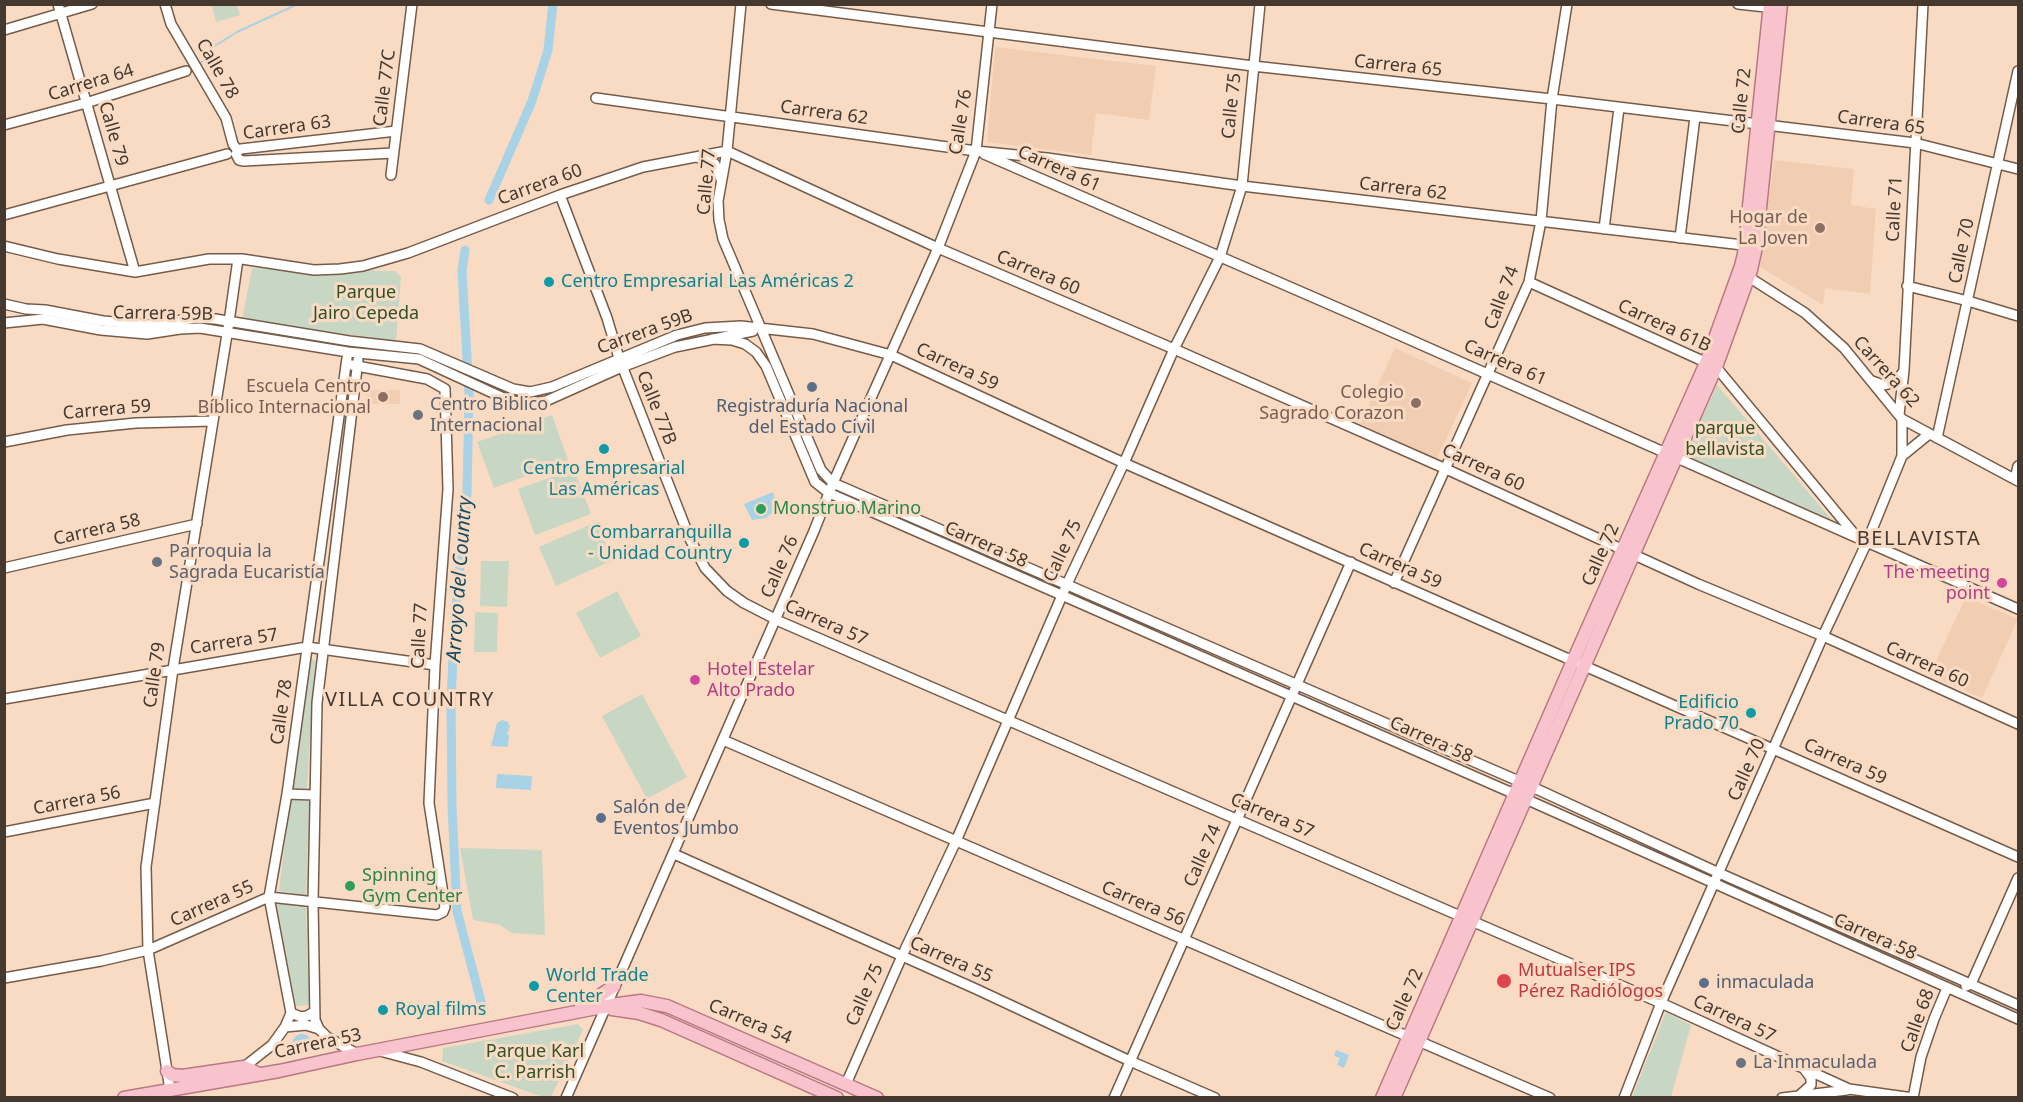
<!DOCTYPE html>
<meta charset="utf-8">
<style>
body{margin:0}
#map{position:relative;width:2023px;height:1102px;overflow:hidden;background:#f9dbc4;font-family:"Noto Sans",sans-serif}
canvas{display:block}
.frame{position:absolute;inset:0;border:6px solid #44382f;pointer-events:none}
</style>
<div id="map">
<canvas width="2023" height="1102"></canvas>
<div class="frame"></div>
</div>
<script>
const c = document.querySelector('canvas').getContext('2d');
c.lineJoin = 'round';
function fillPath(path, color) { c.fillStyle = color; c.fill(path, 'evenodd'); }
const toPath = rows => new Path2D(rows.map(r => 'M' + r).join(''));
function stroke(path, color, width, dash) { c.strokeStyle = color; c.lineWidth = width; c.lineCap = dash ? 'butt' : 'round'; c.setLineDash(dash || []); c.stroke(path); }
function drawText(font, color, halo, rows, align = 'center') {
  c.font = font + ' "Noto Sans",sans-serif'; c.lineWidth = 6; c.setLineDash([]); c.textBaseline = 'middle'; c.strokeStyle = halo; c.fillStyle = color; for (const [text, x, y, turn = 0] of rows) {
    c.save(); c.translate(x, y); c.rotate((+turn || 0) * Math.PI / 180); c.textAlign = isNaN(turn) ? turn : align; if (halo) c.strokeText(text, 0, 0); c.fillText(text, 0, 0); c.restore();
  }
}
const built = toPath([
 [995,47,1156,66,1149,120,1096,113,1091,155,987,142],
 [1774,160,1854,169,1851,205,1876,209,1870,294,1825,288,1823,305,1760,267],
 [1395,348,1472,383,1437,459,1360,424],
 [367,390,400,390,400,404,366,404],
 [1966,597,2018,619,1982,698,1929,675]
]);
const green = toPath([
 [212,5,237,5,240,15,216,22],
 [252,268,395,271,401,277,396,341,242,320],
 [1717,385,1832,520,1684,457],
 [552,415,568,460,494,488,477,442],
 [574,469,591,514,535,535,518,489],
 [596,522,613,560,556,586,539,547],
 [481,561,509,561,507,607,480,606],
 [617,591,641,636,600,658,576,613],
 [475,612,498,613,497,652,474,652],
 [308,660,315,660,307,788,292,788],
 [642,694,687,777,647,799,602,716],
 [290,800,309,801,306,896,279,891],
 [460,848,542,850,545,935,512,933,500,925,473,920],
 [276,902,306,905,309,1005,296,1006],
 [1666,1012,1691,1025,1671,1097,1632,1097],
 [578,1024,583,1030,551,1097,543,1097,442,1061,443,1048]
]);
const water = toPath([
 [773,492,777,505,772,513,766,518,752,520,744,504],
 [502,720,508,722,510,727,507,734,509,735,508,747,491,746,497,723],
 [497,774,532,776,531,790,496,788],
 '292 1044a10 10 0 1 1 20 0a10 10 0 1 1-20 0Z',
 [1336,1050,1349,1055,1344,1068,1337,1065,1340,1058,1334,1056]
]);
const stream = toPath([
 [197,65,205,60,209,51,213,47,237,32,298,4]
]);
const canal = toPath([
 [489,200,532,101,548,50,553,4],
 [465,250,462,271,469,393,467,493,455,618,451,700,452,806,457,911,484,1013]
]);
const minor = toPath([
 [58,4,135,272],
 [165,4,171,24,226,118,233,144,238,151],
 [741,4,727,151,718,201,719,220,723,239,821,470,833,483,1530,786,1719,873,2018,1005],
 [771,4,1253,66,1552,99,1915,143,2018,169],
 [1738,4,1775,8],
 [4,30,92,4],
 [596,98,976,151,1047,158,1242,186,1751,246],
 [4,125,86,103,186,71],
 [393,153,244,161,239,160,236,154,238,151,241,149,396,131],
 [984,154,1361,318,2018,609],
 [699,158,715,164,721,179],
 [391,175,412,4],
 [560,195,607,318,619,358,690,539,705,568,727,591,744,603,781,622,1661,1003,1849,1089,1913,1098],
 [4,215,227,154],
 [1604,229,1619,108],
 [1680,238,1695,117],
 [4,246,58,259,135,272,209,259,242,259,314,270,340,269,363,266,408,253,560,195,643,167,727,151,938,248,1174,349,1446,469,1698,584,1823,636,2018,724],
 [1744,274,1805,313,1844,348,1902,419,2018,481],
 [1529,282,1716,367,1856,536],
 [1907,286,1968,301,2018,316],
 [4,304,26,309,45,310,103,321,147,325,197,318,215,319,349,341,420,349,513,389,530,392,552,387,677,335,705,328,741,326,813,334,891,355,1124,463,2018,857],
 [4,323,43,319,101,330,147,334,180,329,200,328,348,352,419,359,508,400,527,404,546,401,622,367,675,347,753,331],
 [712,339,732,340,745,344,756,352,766,366,815,482,829,493,1510,792,2018,1019],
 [1872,381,1883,385,1888,384,1898,379,1903,372],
 [1899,415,1904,370,1923,4],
 [1937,438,2018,71],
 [4,442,67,430,136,423,213,421],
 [1902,456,1929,434],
 [2015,479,2018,466],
 [4,568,197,524],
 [1394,583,1529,282,1541,221,1552,99,1567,4],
 [4,699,307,647,435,665],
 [723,740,1550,1098],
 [287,794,314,795],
 [4,832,155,803],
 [674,854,976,989,1130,1061,1215,1098],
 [4,978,101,961,148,950,269,897,437,915,443,912,445,907,429,803,435,665,448,489,445,389,427,379,346,364],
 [1966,986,1971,984,2018,878],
 [291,1013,301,1017,307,1016,314,1012],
 [285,1027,306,1025,319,1029],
 [380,1051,421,1062,513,1098],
 [357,1054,327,1037,319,1029,315,1020,313,901,317,703,358,360],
 [244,1067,272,1045,285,1027,291,1013,269,897,287,794,347,358],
 [846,1084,902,956,956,841,1067,584,1124,463,1174,349,1220,257,1242,186,1260,4],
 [170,1090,148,950,146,867,173,669,229,322,238,259],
 [1801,1094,1811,1085,1811,1078,1805,1070],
 [566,1098,814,531,833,483,938,248,976,151,992,4],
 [1114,1098,1351,562],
 [1624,1098,1661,1003,1823,636,1867,542,1902,456,1902,419],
 [1782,1098,1847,1090],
 [1913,1098,1921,1057,1934,1019,1947,988]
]);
const major = toPath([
 [580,1009,614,986],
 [612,1009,639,1013,661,1020,837,1098],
 [167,1071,172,1075,182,1076,244,1067,259,1074],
 [124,1098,279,1071,357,1054,618,1004,641,1001,667,1006,877,1098],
 [1382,1098,1573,661,1706,363,1741,266,1744,254,1770,4],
 [1394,1098,1716,367,1751,270,1756,247,1781,4]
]);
const markers = [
 [1820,228,6,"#8d6e63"],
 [549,282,6,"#0f9aa8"],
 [812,387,6,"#5c6f8a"],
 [383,397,6,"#8d6e63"],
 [1416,403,6,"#8d6e63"],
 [418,415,6,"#6b7280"],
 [604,449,6,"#0f9aa8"],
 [761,509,6,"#2e9e5b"],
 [744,543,6,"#0f9aa8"],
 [157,562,6,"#6b7280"],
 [2002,583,6,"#d1479c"],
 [695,680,6,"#d1479c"],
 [1751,713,6,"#0f9aa8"],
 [601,818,6,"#5c6f8a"],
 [350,886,6,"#2e9e5b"],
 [1504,981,8,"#e0444e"],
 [1704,983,6,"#5c6f8a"],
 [534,986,6,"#0f9aa8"],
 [383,1010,6,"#0f9aa8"],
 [1741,1063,6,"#6b7280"]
];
const streetNames = [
 ["Carrera 65",1398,66,6],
 ["Calle 78",217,69,60],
 ["Carrera 64",91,83,-17],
 ["Calle 77C",385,88,-83],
 ["Calle 72",1742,101,-84],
 ["Calle 75",1232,106,-84],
 ["Carrera 62",824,113,8],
 ["Calle 76",961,122,-81],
 ["Carrera 65",1881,123,8],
 ["Carrera 63",287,128,-8],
 ["Calle 79",113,134,74],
 ["Carrera 61",1059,169,24],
 ["Calle 77",707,182,-85],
 ["Carrera 60",540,185,-20],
 ["Carrera 62",1403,189,7],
 ["Calle 71",1895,209,-87],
 ["Calle 70",1962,251,-78],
 ["Carrera 60",1038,273,23],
 ["Calle 74",1502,298,-69],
 ["Carrera 59B",163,314,1],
 ["Carrera 61B",1664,326,25],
 ["Carrera 59B",645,332,-20],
 ["Carrera 61",1505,363,24],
 ["Carrera 59",957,367,25],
 ["Carrera 62",1886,372,48],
 ["Calle 77B",656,408,68],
 ["Carrera 59",107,410,-5],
 ["Carrera 60",1483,468,25],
 ["Carrera 58",97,530,-13],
 ["Carrera 58",986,545,24],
 ["Calle 75",1063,551,-65],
 ["Calle 72",1601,555,-66],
 ["Carrera 59",1400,566,24],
 ["Calle 76",780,567,-66],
 ["Carrera 57",826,623,24],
 ["Calle 77",420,636,-87],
 ["Carrera 57",234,642,-9],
 ["Carrera 60",1927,665,24],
 ["Calle 79",155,675,-82],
 ["Calle 78",282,712,-82],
 ["Carrera 58",1431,740,24],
 ["Carrera 59",1845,762,24],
 ["Calle 70",1747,770,-66],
 ["Carrera 56",77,801,-11],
 ["Carrera 57",1272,816,23],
 ["Calle 74",1203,856,-66],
 ["Carrera 55",212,904,-24],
 ["Carrera 56",1143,904,23],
 ["Carrera 58",1875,937,24],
 ["Carrera 55",951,960,24],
 ["Calle 75",865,995,-66],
 ["Calle 72",1405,1000,-66],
 ["Carrera 57",1734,1019,25],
 ["Calle 68",1918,1021,-70],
 ["Carrera 54",750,1022,23],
 ["Carrera 53",318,1044,-12]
];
const educationNames = [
 ["Hogar de",1808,218],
 ["La Joven",1808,239],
 ["Escuela Centro",371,387],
 ["Bíblico Internacional",371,408],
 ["Colegio",1404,393],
 ["Sagrado Corazon",1404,414]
];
const cultureNames = [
 ["Centro Empresarial Las Américas 2",561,282],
 ["Centro Empresarial",604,469,"center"],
 ["Las Américas",604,490,"center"],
 ["Combarranquilla",732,533,"right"],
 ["- Unidad Country",732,554,"right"],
 ["Edificio",1739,703,"right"],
 ["Prado 70",1739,724,"right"],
 ["World Trade",546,976],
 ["Center",546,997],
 ["Royal films",395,1010]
];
const parkNames = [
 ["Parque",366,293],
 ["Jairo Cepeda",366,314],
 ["parque",1725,429],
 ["bellavista",1725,450],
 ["Parque Karl",535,1052],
 ["C. Parrish",535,1073]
];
const worshipNames = [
 ["Centro Biblico",430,405],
 ["Internacional",430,426],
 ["Parroquia la",169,552],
 ["Sagrada Eucaristía",169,573],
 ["La Inmaculada",1753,1063]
];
const serviceNames = [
 ["Registraduría Nacional",812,407,"center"],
 ["del Estado Civil",812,428,"center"],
 ["Salón de",613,808],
 ["Eventos Jumbo",613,829],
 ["inmaculada",1716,983]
];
const leisureNames = [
 ["Monstruo Marino",773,509],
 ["Spinning",362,876],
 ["Gym Center",362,897]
];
const hotelNames = [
 ["The meeting",1990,573],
 ["point",1990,594],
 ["Hotel Estelar",707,670,"left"],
 ["Alto Prado",707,691,"left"]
];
const healthNames = [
 ["Mutualser IPS",1518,971],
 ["Pérez Radiólogos",1518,992]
];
const neighbourhoodNames = [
 ["BELLAVISTA",1919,539],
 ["VILLA COUNTRY",410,700]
];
const waterNames = [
 ["Arroyo del Country",460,579,-86]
];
fillPath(built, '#f1ceb2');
fillPath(green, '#c8d7c4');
fillPath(water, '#a8d2e5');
stroke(stream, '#a8d2e5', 2);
stroke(canal, '#a8d2e5', 9);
stroke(minor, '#765c48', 12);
stroke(major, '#b77882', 15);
stroke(minor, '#fff', 9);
stroke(major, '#f9c3ce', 12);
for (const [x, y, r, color] of markers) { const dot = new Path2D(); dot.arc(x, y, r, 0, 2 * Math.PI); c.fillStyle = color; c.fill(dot); stroke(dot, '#f9dbc4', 2); }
drawText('18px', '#44382f', '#f9dbc4', streetNames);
drawText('18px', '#785e54', '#f9dbc4', educationNames, 'right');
drawText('18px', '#0d838f', '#f9dbc4', cultureNames, 'left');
drawText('18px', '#305124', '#f9dbc4', parkNames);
drawText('18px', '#5b616d', '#f9dbc4', worshipNames, 'left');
drawText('18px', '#4e5e75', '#f9dbc4', serviceNames, 'left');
drawText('18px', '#27864d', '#f9dbc4', leisureNames, 'left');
drawText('18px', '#b23c85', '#f9dbc4', hotelNames, 'right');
drawText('18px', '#be3a42', '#f9dbc4', healthNames, 'left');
c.letterSpacing = '1.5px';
drawText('20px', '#44382f', '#f9dbc4', neighbourhoodNames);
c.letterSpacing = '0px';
drawText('italic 20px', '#164c61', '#f9dbc4', waterNames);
</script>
